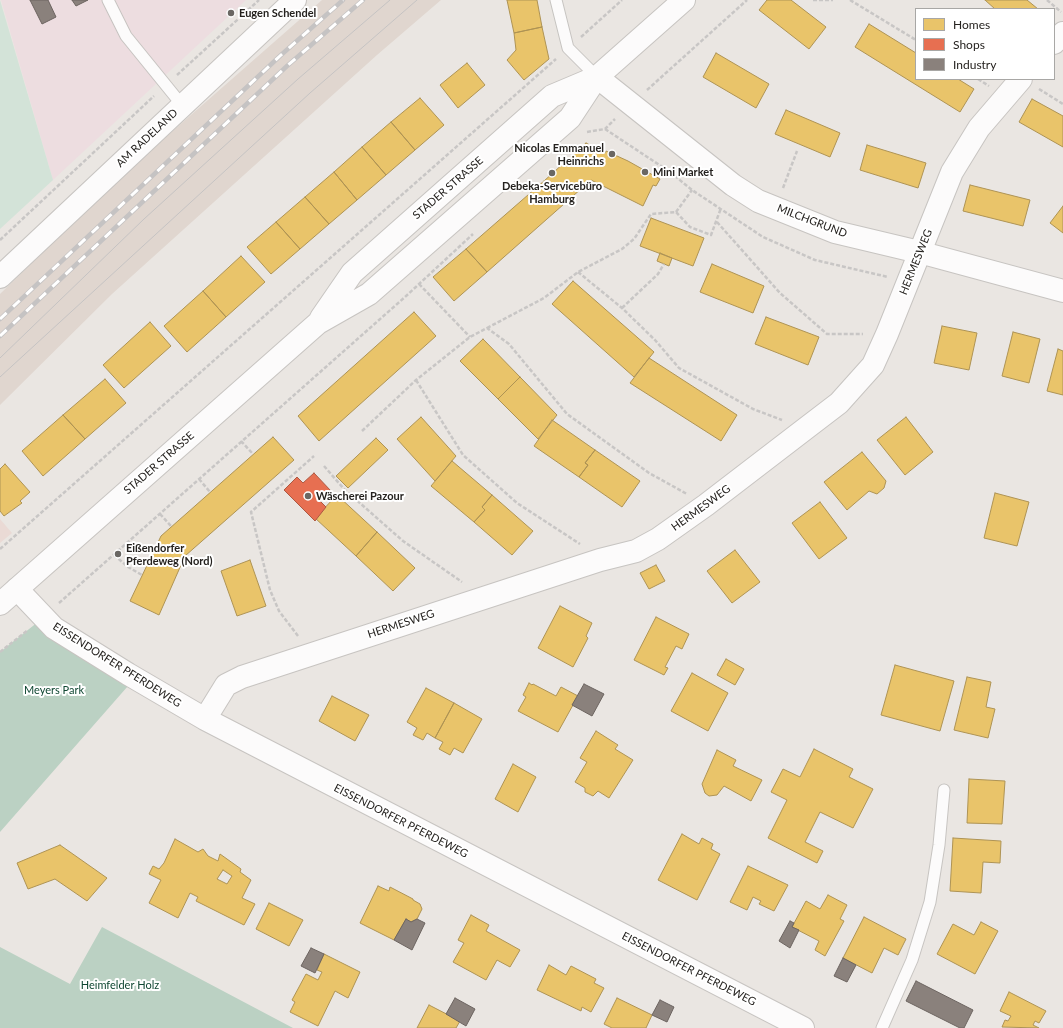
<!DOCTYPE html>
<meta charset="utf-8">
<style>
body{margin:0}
#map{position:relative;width:1063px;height:1028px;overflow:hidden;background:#eae6e2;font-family:Lato,sans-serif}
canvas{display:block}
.legend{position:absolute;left:915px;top:8px;width:140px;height:72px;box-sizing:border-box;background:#fff;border:1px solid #a8a7a5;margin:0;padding:5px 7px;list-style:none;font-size:12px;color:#25221f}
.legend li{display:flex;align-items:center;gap:8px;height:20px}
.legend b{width:20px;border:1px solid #a8a7a5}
</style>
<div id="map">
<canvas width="1063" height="1028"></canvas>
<ul class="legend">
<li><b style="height:11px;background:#e9c46a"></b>Homes</li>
<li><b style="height:11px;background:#e76f51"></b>Shops</li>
<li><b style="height:11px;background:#8a817c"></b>Industry</li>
</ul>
</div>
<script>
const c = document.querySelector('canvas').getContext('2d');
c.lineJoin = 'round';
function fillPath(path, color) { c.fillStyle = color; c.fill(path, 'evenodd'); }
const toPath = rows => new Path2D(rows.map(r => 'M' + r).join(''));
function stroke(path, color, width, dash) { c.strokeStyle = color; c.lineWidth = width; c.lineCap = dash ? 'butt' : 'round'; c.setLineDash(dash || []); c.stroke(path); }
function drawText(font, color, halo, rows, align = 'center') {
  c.font = font + ' Lato,sans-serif'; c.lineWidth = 4; c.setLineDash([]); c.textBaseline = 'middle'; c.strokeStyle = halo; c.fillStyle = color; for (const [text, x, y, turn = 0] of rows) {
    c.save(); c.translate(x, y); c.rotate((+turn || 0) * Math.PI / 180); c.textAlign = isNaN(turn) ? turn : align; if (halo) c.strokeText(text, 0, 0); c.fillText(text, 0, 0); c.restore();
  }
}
const commercial = toPath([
 [0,519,12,533,0,543]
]);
const industrial = toPath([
 [1,0,246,0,53,180]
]);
const built = toPath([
 [322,0,441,0,377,55,112,294,0,405,0,294,118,179]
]);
const green = toPath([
 [0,0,53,180,0,229]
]);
const forest = toPath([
 [43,618,135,678,0,832,0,652],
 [102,927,293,1028,0,1028,0,947,70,984]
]);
const homes = toPath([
 [507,0,537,0,542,27,514,33,507,0],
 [767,0,791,0,826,27,809,49,759,10,767,0],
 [985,0,1027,0,1038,9,995,9,985,0],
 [869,24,916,53,916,79,958,79,974,89,960,112,855,47,869,24],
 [542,27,549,59,524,80,507,60,516,50,514,33,542,27],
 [716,53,769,84,756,108,703,77,716,53],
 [467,63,485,85,458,108,440,85,467,63],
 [420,98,444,125,415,150,391,122,420,98],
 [1032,99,1063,116,1063,147,1019,122,1032,99],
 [786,110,840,133,830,157,775,134,786,110],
 [391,122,415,150,386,175,362,147,391,122],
 [586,143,605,153,606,151,628,161,660,179,656,186,653,185,643,206,591,180,564,204,544,181,586,143],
 [867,145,926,163,918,188,860,170,867,145],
 [362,147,386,175,357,200,334,172,362,147],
 [334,172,357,200,329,224,305,197,334,172],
 [544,181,564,204,487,272,466,249,544,181],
 [970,185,1030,200,1023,226,963,211,970,185],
 [305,197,329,224,300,249,276,222,305,197],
 [1063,206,1063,233,1050,223,1063,206],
 [651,218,704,238,693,266,640,246,651,218],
 [276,222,300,249,271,274,247,247,276,222],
 [466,249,487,272,454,301,433,277,466,249],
 [660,253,672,258,669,266,657,261,660,253],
 [241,256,265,282,226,317,203,291,241,256],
 [712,264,764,286,753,313,700,292,712,264],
 [573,281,654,352,634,377,552,304,573,281],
 [203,291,226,317,187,352,164,326,203,291],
 [414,312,436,336,319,441,298,416,414,312],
 [766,317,819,337,808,365,755,344,766,317],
 [150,322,171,346,124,388,103,365,150,322],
 [942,326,977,333,969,370,934,363,942,326],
 [1013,332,1040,339,1029,383,1002,376,1013,332],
 [483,339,520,377,498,399,460,361,483,339],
 [1058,349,1063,351,1063,395,1047,391,1058,349],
 [649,358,737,415,721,441,630,383,649,358],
 [520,377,557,415,538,439,498,399,520,377],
 [105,379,126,403,85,439,63,415,105,379],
 [63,415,85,439,43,476,22,451,63,415],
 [421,417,456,456,435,481,397,439,421,417],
 [906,417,933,452,905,475,877,440,906,417],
 [552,420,595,450,585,463,588,465,579,477,534,446,552,420],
 [273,437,294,460,185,556,159,615,130,601,161,536,273,437],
 [376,438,388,450,348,488,336,476,376,438],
 [595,450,640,481,622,507,579,477,588,465,585,463,595,450],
 [862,452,886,481,884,488,877,494,869,491,847,510,824,482,862,452],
 [452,461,492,495,482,507,485,510,474,522,431,486,452,461],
 [5,464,30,492,20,501,22,503,4,516,0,511,0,469,5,464],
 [995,493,1029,502,1017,546,984,538,995,493],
 [337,495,377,532,356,556,315,518,337,495],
 [492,495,533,531,512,555,474,522,485,510,482,507,492,495],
 [820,502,847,538,819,559,792,523,820,502],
 [377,532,415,568,393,591,356,556,377,532],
 [735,550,760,582,732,603,707,571,735,550],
 [250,560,266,606,237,616,221,571,250,560],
 [656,565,665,581,649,589,640,573,656,565],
 [560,606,592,623,586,636,588,638,573,667,538,648,560,606],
 [656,617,689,634,682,649,676,646,665,667,668,668,664,675,634,660,656,617],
 [726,659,744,669,735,685,717,675,726,659],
 [895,665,954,681,940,731,881,715,895,665],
 [692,673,728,693,708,731,671,711,692,673],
 [967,677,991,682,986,707,995,709,988,738,954,730,967,677],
 [529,683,532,685,533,684,556,696,561,687,578,696,558,732,518,711,526,697,523,695,529,683],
 [426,688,454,703,435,738,427,733,423,740,413,735,417,728,407,722,426,688],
 [332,696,369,715,355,741,319,721,332,696],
 [454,703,482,719,463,753,454,748,450,755,439,749,443,742,435,738,454,703],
 [596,731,618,745,615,749,633,760,609,798,598,791,593,796,585,792,585,788,575,782,587,762,580,758,596,731],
 [814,749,853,769,849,777,873,789,853,828,820,812,805,842,823,851,817,863,768,838,787,800,771,792,783,769,800,777,814,749],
 [717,750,736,760,733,766,762,780,751,801,724,786,717,795,709,796,705,793,702,784,717,750],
 [513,764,536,777,518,812,495,799,513,764],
 [969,779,1005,781,1002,824,967,823,969,779],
 [682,834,699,844,702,838,713,844,711,849,720,854,697,900,658,880,682,834],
 [953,838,1001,841,1000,863,983,862,981,893,950,891,953,838],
 [175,839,198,852,203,849,208,856,218,861,220,854,241,869,240,872,251,880,242,898,255,904,244,925,196,901,198,897,190,893,178,918,149,903,161,880,149,874,153,866,159,869,164,863,175,839],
 [223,870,232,876,227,884,217,879,223,870],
 [60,845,107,878,87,901,55,879,28,889,17,863,60,845],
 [748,866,788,885,774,911,759,904,761,901,753,897,747,910,730,902,748,866],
 [378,886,389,891,390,887,413,899,413,900,420,904,422,909,417,919,411,922,406,919,394,940,360,923,378,886],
 [828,895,847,905,840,919,844,921,825,956,815,950,819,941,792,927,806,901,820,909,828,895],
 [269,903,303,920,289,946,256,929,269,903],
 [471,915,489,925,486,931,520,950,510,967,497,960,486,980,453,962,464,943,458,940,471,915],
 [864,917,906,939,898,955,884,948,872,973,843,958,864,917],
 [981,922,998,931,975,974,937,954,953,924,974,935,981,922],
 [324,954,360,972,348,998,335,991,318,1026,290,1012,295,1002,292,1000,306,974,318,980,322,972,317,970,324,954],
 [549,965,566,975,571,966,596,979,594,983,604,988,591,1012,582,1007,581,1011,537,990,549,965],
 [1009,992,1046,1011,1039,1023,1035,1021,1033,1025,1039,1028,1002,1027,1005,1020,1008,1021,1011,1016,1000,1011,1009,992],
 [617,998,652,1015,646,1028,612,1028,604,1024,617,998],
 [429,1005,460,1021,456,1028,417,1028,429,1005]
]);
const shops = toPath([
 [314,473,331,491,320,501,326,507,315,521,284,490,297,477,303,483,314,473]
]);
const industry = toPath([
 [30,0,48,0,56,17,42,24,30,0],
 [72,0,88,0,76,6,72,0],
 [584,684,604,694,592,716,572,705,584,684],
 [406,919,411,922,417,919,425,923,412,950,394,940,406,919],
 [790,921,794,923,792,927,799,930,790,948,779,941,790,921],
 [311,948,324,954,315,973,301,966,311,948],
 [843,958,856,965,847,982,834,976,843,958],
 [916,981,973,1010,964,1028,960,1028,906,1001,916,981],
 [455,998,475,1009,466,1026,446,1014,455,998],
 [660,1000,674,1007,667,1022,652,1015,660,1000]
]);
const path = toPath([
 [813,0,833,0],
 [850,0,916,40],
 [1047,0,1061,12],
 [581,37,622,0],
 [177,75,259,0],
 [978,79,989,86],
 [1039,89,1063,104],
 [647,90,747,0],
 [605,129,670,172,692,190,763,237,815,260,888,277],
 [587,132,605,129,615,119],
 [783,188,797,151],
 [676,212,692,190],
 [717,222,780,293,827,334,863,334],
 [0,240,154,96],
 [578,272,622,308,655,340,679,368,753,409,782,420],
 [419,284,470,337],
 [622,308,658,274,664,264],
 [487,328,544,298,578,272,622,249,634,239,651,214,676,212,690,227,711,235,721,208],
 [416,380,463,455,517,503,580,544],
 [362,431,416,380,470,337,487,328,509,344,567,414,649,473,687,494],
 [241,441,253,454],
 [324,466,344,489,403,541,462,582],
 [199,479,210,492],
 [160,514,171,526],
 [0,549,556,59],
 [114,555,128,567,142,575],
 [59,603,405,297,473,234],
 [298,636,279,611,270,590,251,512,314,456],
 [0,652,28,630]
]);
const lane = toPath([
 [108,0,126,36,182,105],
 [556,0,568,48,597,77],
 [882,1028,912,960,930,902,939,845,944,790]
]);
const street = toPath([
 [1054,43,1063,33],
 [0,277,295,0],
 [17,589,54,628,128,674,205,719,803,1028],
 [205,719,226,685,242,677,600,560,636,551,658,539,706,505,805,429,839,403,873,365,887,334,952,172,979,128,1021,79]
]);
const secondary = toPath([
 [597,77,733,185,758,201,835,232,919,252,1063,291]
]);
const primary = toPath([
 [321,318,352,273,552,96,597,77],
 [0,604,318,323,369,294,570,118,597,77,684,0]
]);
const tram = toPath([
 [0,358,144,219,298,79,390,0],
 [0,377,310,93,417,0]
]);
const rail = toPath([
 [0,319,281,55,343,0],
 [0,336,287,66,363,0]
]);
const markers = [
 [231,13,4,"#6a6763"],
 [612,154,4,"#6a6763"],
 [645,172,4,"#6a6763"],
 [552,173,4,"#6a6763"],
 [308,496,4,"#6a6763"],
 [118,554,4,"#6a6763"]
];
const poiNames = [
 ["Eugen Schendel",239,13],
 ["Nicolas Emmanuel",604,148,"right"],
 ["Heinrichs",604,161,"right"],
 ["Mini Market",653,172],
 ["Debeka-Servicebüro",552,186,"center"],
 ["Hamburg",552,199,"center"],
 ["Wäscherei Pazour",316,496],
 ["Eißendorfer",126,548],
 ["Pferdeweg (Nord)",126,561]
];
const streetNames = [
 ["AM RADELAND",147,138,-43],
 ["STADER STRASSE",448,188,-41],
 ["MILCHGRUND",812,221,21],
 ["HERMESWEG",916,262,-68],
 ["STADER STRASSE",159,463,-41],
 ["HERMESWEG",701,508,-36],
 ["HERMESWEG",401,624,-18],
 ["EISSENDORFER PFERDEWEG",117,665,32],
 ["EISSENDORFER PFERDEWEG",401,821,27],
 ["EISSENDORFER PFERDEWEG",689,969,27]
];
const parkNames = [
 ["Meyers Park",54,690],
 ["Heimfelder Holz",120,985]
];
fillPath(commercial, '#eadad5');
fillPath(industrial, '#eddde0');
fillPath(built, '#e0d6cf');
fillPath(green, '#d3e3d8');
fillPath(forest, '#bbd1c3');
fillPath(homes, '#e9c46a');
stroke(homes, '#ae9354', 1);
fillPath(shops, '#e76f51');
stroke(shops, '#ad5842', 1);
fillPath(industry, '#8a817c');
stroke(industry, '#6c6460', 1);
stroke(lane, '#c7c4c1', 13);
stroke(street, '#c7c4c1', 24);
stroke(secondary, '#c7c4c1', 24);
stroke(primary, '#c7c4c1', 24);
stroke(path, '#c8c6c5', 2.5, [4, 2]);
stroke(lane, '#fcfbfb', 11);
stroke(street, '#fcfbfb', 22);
stroke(secondary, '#fcfbfb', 22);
stroke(primary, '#fcfbfb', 22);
stroke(tram, '#c5c3c3', 1);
stroke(rail, '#c5c3c3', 4.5);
stroke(rail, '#fff', 3, [9]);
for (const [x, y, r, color] of markers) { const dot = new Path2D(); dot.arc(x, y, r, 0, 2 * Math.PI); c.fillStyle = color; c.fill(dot); stroke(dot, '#fff', 1.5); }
drawText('bold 11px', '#25221f', '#fff', poiNames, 'left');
drawText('11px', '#25221f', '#fff', streetNames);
drawText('11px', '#0e4631', '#fff', parkNames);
</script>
